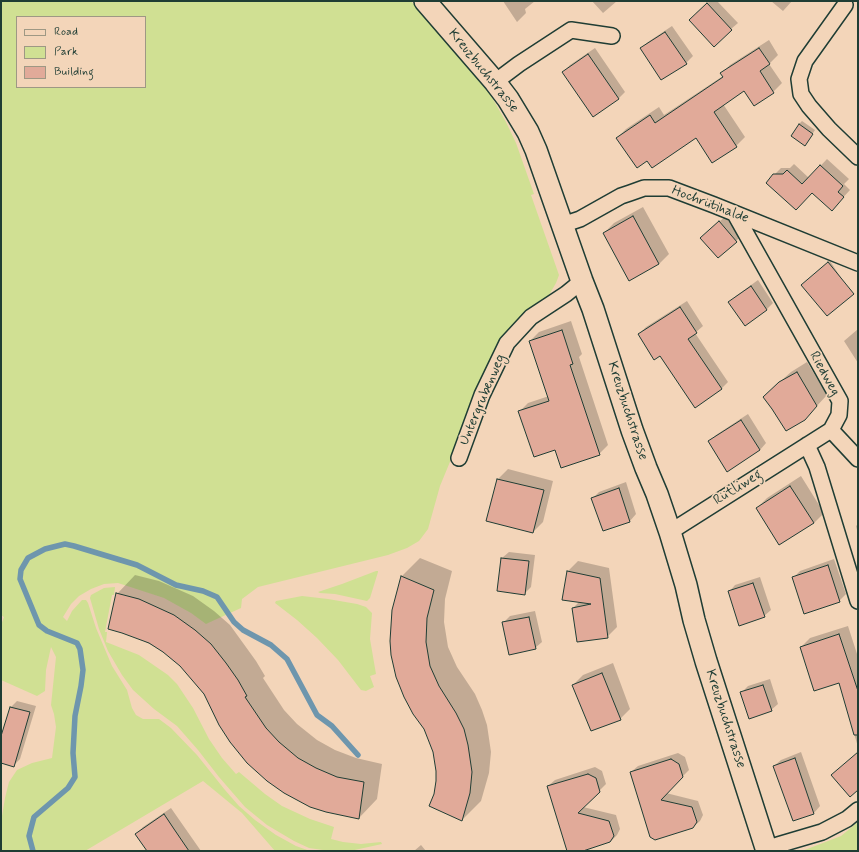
<!DOCTYPE html>
<meta charset="utf-8">
<style>
body{margin:0}
#map{position:relative;width:859px;height:852px;overflow:hidden;background:#f3d5b9;font-family:Mynerve,sans-serif}
canvas{display:block}
.frame{position:absolute;inset:0;border:2px solid #1f3d34;pointer-events:none}
.legend{position:absolute;left:16px;top:16px;width:130px;height:72px;box-sizing:border-box;background:#f3d5b9;border:1px solid #9e9884;margin:0;padding:5px 7px;list-style:none;font-size:12px;color:#1f3d34}
.legend li{display:flex;align-items:center;gap:8px;height:20px}
.legend b{width:20px;border:1px solid #9e9884}
</style>
<div id="map">
<canvas width="859" height="852"></canvas>
<div class="frame"></div>
<ul class="legend">
<li><b style="height:5px;background:#f3d5b9"></b>Road</li>
<li><b style="height:11px;background:#d0e093"></b>Park</li>
<li><b style="height:11px;background:#e1aa99"></b>Building</li>
</ul>
</div>
<script>
const c = document.querySelector('canvas').getContext('2d');
c.lineJoin = 'round';
function fillPath(path, color) { c.fillStyle = color; c.fill(path, 'evenodd'); }
const toPath = rows => new Path2D(rows.map(r => 'M' + r).join(''));
function stroke(path, color, width, dash) { c.strokeStyle = color; c.lineWidth = width; c.lineCap = dash ? 'butt' : 'round'; c.setLineDash(dash || []); c.stroke(path); }
function drawText(font, color, halo, rows, align = 'center') {
  c.font = font + ' Mynerve,sans-serif'; c.lineWidth = 3.5; c.setLineDash([]); c.textBaseline = 'middle'; c.strokeStyle = halo; c.fillStyle = color; for (const [text, x, y, turn = 0] of rows) {
    c.save(); c.translate(x, y); c.rotate((+turn || 0) * Math.PI / 180); c.textAlign = isNaN(turn) ? turn : align; if (halo) c.strokeText(text, 0, 0); c.fillText(text, 0, 0); c.restore();
  }
}
const green = toPath([
 [1,1,411,1,490,94,506,122,516,143,534,194,531,195,559,275,556,283,545,302,487,372,440,486,428,529,419,541,407,548,388,555,258,587,242,599,241,608,206,624,191,613,164,598,118,583,104,584,91,589,79,596,71,604,63,617,67,621,72,611,82,600,86,600,88,603,96,628,112,666,127,690,132,708,136,715,143,719,159,719,171,728,197,755,225,790,239,806,255,820,276,835,296,846,310,851,275,851,242,813,203,781,85,851,1,851,1,822,5,798,9,782,17,770,32,763,52,758,56,727,54,714,51,705,56,657,51,647,46,670,45,691,37,696,1,680,1,625,4,617,1,615],
 [17,17,145,17,145,87,17,87],
 [376,571,378,571,378,572,370,598,367,601,335,594,320,593,318,592,342,584],
 [115,587,114,595,112,595,105,632,107,632,106,642,139,655,168,675,177,684,193,708,209,739,222,758,236,774,239,772,265,794,282,806,310,819,334,827,331,839,343,842,361,844,381,842,382,844,350,851,323,850,309,848,294,841,267,825,245,807,219,777,198,750,177,726,154,709,133,690,122,675,108,651,99,629,90,598,91,595,104,588],
 [302,596,328,599,357,604,366,607,372,613,370,639,376,674,370,676,374,687,366,691,361,690,338,660,317,638,297,620,275,603,276,601],
 [858,822,858,851,802,851,841,836]
]);
const shadow = toPath([
 [503,1,535,1,525,9,526,13,517,22],
 [592,1,617,1,603,13],
 [710,1,717,1,738,23,731,29,696,13],
 [771,1,792,1,783,11],
 [672,26,693,56,686,63,641,48,648,42],
 [769,40,778,55,769,64,782,83,773,92,744,89,723,104,745,137,736,146,696,137,648,160,617,138,626,129,659,107,664,115,723,76,721,74,730,65],
 [595,48,625,92,618,99,563,72,570,65],
 [802,121,815,130,808,141,799,124],
 [827,159,849,179,844,184,850,190,838,203,774,175,781,168,790,168,794,164,809,178],
 [643,207,669,254,659,264,604,233,614,223],
 [726,216,743,234,736,241,708,231],
 [830,261,851,293,802,285],
 [758,280,773,303,767,309,745,324,730,302,736,296],
 [687,301,703,326,695,333,728,382,721,389,660,355,639,334,646,327],
 [571,321,582,354,579,357,608,445,599,454,556,449,519,412,528,403,549,396,530,341,539,332],
 [858,329,858,363,844,341],
 [807,362,827,395,814,409,774,387,791,372],
 [748,414,766,443,760,450,709,442,716,435],
 [508,469,553,481,543,522,533,532,487,520,498,479],
 [801,476,824,513,814,523,780,544,757,508,767,498],
 [626,482,636,514,630,521,604,530,593,498,599,492],
 [858,524,858,534,856,526],
 [509,552,535,555,531,587,524,594,502,558],
 [420,558,452,571,445,599,444,622,448,647,457,667,475,694,482,710,487,725,491,752,489,773,481,801,462,820,435,794,437,771,402,576],
 [834,559,846,594,839,601,794,577,800,571],
 [578,561,609,568,617,627,607,637,573,608,580,601,568,571],
 [135,575,159,581,193,596,214,611,230,625,256,661,265,676,263,678,284,710,297,724,317,740,335,750,356,758,382,764,377,799,359,818,204,694,181,665,163,651,136,637,117,594],
 [760,577,771,610,764,616,729,592,735,585],
 [535,611,542,642,535,648,503,623,510,616],
 [848,626,858,657,858,747,839,682,801,647,810,638],
 [613,663,630,709,620,719,573,685,583,675],
 [770,679,778,704,771,710,741,693,748,686],
 [17,701,36,706,20,759,13,766,1,762,1,740,11,707],
 [801,752,820,806,814,813,793,820,774,766,781,760],
 [678,753,685,757,689,770,666,793,698,801,703,815,700,821,693,827,656,839,631,772,638,766],
 [595,767,602,771,606,784,583,807,616,815,620,829,617,835,610,842,579,851,570,851,548,786,555,780],
 [171,808,201,851,148,851,136,834,143,827],
 [421,845,426,851,414,851]
]);
const stream = toPath([
 [33,851,29,836,34,817,68,788,75,777,73,753,75,716,81,686,83,670,80,649,77,643,47,631,39,625,20,579,21,570,28,558,45,549,65,544,74,546,137,565,176,585,203,591,217,597,234,622,243,630,271,645,287,659,317,715,332,726,358,755]
]);
const building = toPath([
 [707,3,732,30,714,47,689,20,707,3],
 [665,32,687,64,661,80,640,48,665,32],
 [759,48,770,64,760,71,774,93,754,106,744,91,714,112,737,147,712,163,696,138,652,168,647,161,637,168,616,138,650,115,655,123,723,77,720,73,759,48],
 [588,54,619,99,593,117,562,72,588,54],
 [799,124,813,134,805,146,791,136,799,124],
 [820,165,843,186,838,192,844,197,832,211,812,193,796,210,766,183,773,174,783,174,787,170,802,184,820,165],
 [633,216,659,264,629,281,603,233,633,216],
 [719,221,737,242,718,258,700,238,719,221],
 [828,262,854,294,827,316,801,285,828,262],
 [751,286,767,310,745,326,728,302,751,286],
 [680,307,697,333,688,339,722,389,695,408,660,356,654,360,638,334,680,307],
 [562,330,573,364,570,365,600,455,561,468,555,450,534,457,518,411,549,401,529,341,562,330],
 [797,372,817,406,805,420,786,431,772,409,763,397,779,382,797,372],
 [741,420,760,450,727,472,708,441,741,420],
 [497,479,544,490,533,533,486,521,497,479],
 [790,486,814,523,779,545,756,508,790,486],
 [619,488,630,522,603,531,591,498,619,488],
 [501,558,529,561,525,595,497,591,501,558],
 [828,565,840,602,804,614,792,577,828,565],
 [567,571,600,578,608,638,577,642,572,608,591,604,562,600,567,571],
 [401,576,434,590,427,618,426,642,430,666,439,686,456,713,464,729,468,745,472,772,470,793,462,821,429,806,434,794,436,781,436,771,433,752,424,729,413,714,404,697,396,677,391,655,390,641,392,610,401,576],
 [753,583,765,617,739,626,728,591,753,583],
 [116,593,139,599,174,615,195,630,211,644,226,663,238,680,247,696,245,697,266,728,279,742,298,758,316,768,337,777,364,782,359,819,326,812,310,807,284,793,267,781,247,763,230,742,219,725,204,694,180,666,163,652,149,643,122,633,108,629,116,593],
 [529,617,536,649,509,655,502,622,529,617],
 [839,634,858,691,858,735,854,735,839,683,814,691,800,647,839,634],
 [602,673,621,720,591,731,572,685,602,673],
 [763,685,772,711,749,719,740,692,763,685],
 [10,707,30,712,14,767,1,763,1,736,10,707],
 [858,752,858,790,850,797,831,775,858,752],
 [795,758,814,814,793,821,773,766,795,758],
 [671,759,679,764,683,777,661,800,692,807,697,822,693,828,655,840,650,837,630,772,671,759],
 [588,774,596,778,600,792,578,813,609,821,614,836,610,842,583,851,567,851,547,786,588,774],
 [164,814,174,829,189,851,147,851,135,834,164,814]
]);
const street = toPath([
 [845,5,805,61,799,79,801,94,809,106,829,129,858,157],
 [495,82,519,64,571,30,612,36],
 [562,225,580,219,621,196,630,193,644,188,669,188,714,205,858,263],
 [831,430,858,459],
 [807,445,817,467,858,601],
 [459,458,482,395,507,343,531,317,566,294,582,281],
 [670,532,831,430,839,415,840,401,735,214],
 [764,851,778,845,822,832,847,819,858,810]
]);
const secondary = toPath([
 [425,1,495,82,508,99,528,132,536,150,582,281,593,309,632,430,646,468,657,494,670,532,686,585,694,620,706,661,767,851]
]);
const streetNames = [
 ["Kreuzbuchstrasse",483,71,51],
 ["Hochrütihalde",710,205,21],
 ["Riedweg",824,374,61],
 ["Untergrubenweg",483,400,-67],
 ["Kreuzbuchstrasse",627,411,72],
 ["Rütliweg",738,488,-32],
 ["Kreuzbuchstrasse",725,719,72]
];
fillPath(green, '#d0e093');
fillPath(shadow, '#0003');
stroke(stream, '#6e96ad', 5.5);
fillPath(building, '#e1aa99');
stroke(building, '#1f3d34', 1);
stroke(street, '#1f3d34', 18);
stroke(secondary, '#1f3d34', 24);
stroke(street, '#f3d5b9', 15);
stroke(secondary, '#f3d5b9', 21);
drawText('14px', '#1f3d34', '#f3d5b9', streetNames);
</script>
